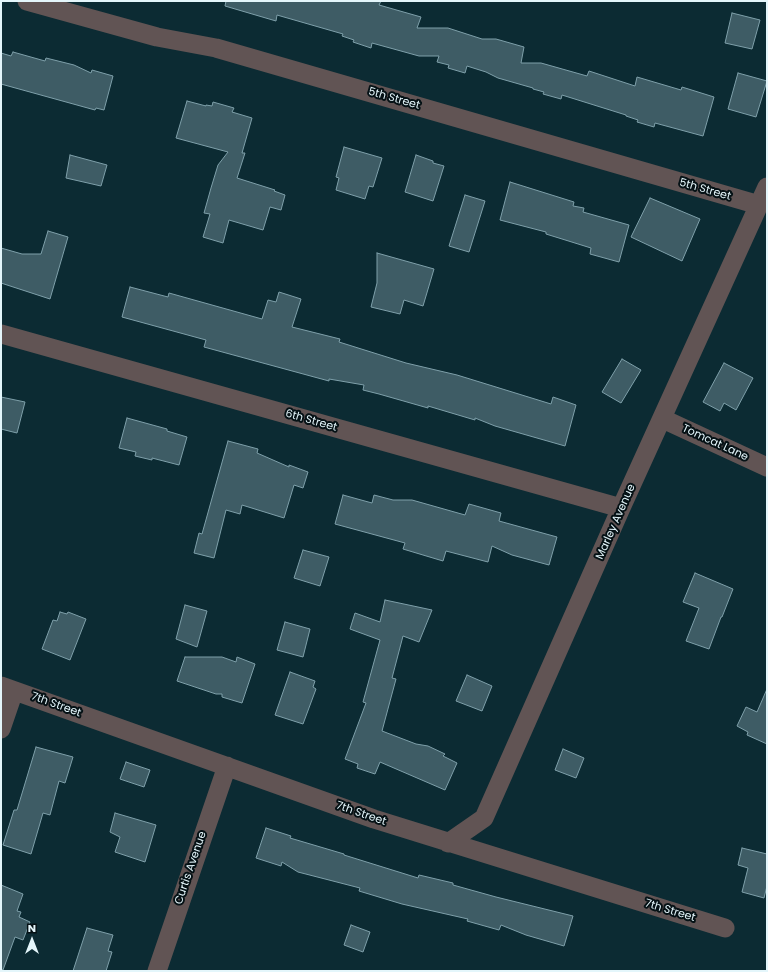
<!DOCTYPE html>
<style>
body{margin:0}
#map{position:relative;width:768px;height:972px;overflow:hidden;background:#0c2b33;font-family:Poppins,sans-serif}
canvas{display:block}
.frame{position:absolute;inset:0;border:2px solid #e4f6fb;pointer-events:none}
.north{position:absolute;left:12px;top:920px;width:40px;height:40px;-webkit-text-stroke:3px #051115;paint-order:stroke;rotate:0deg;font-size:11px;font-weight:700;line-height:16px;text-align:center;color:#e4f6fb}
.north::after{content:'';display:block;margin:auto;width:14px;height:18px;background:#e4f6fb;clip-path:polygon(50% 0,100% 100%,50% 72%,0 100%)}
</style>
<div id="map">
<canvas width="768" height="972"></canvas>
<div class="frame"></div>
<div class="north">N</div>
</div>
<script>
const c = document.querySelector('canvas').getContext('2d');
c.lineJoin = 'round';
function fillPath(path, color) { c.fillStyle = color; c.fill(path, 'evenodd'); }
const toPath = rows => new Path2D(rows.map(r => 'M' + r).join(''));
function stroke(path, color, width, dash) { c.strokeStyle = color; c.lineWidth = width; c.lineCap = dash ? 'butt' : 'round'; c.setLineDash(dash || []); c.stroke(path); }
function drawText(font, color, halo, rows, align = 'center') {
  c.font = font + ' Poppins,sans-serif'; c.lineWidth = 4; c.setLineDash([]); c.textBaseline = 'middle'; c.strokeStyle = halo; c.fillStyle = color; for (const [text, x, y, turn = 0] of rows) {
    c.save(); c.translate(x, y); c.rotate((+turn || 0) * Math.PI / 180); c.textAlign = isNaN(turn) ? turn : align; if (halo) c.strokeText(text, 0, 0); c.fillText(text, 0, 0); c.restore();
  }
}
const building = toPath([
 [226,1,381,1,379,5,421,17,417,28,448,28,482,39,496,39,524,47,521,63,541,63,587,76,589,71,635,86,637,77,681,90,682,87,714,97,703,136,655,123,654,127,637,122,638,120,626,116,626,115,562,95,561,99,543,94,544,92,533,89,533,88,498,78,486,72,467,66,465,73,448,68,449,65,437,62,439,56,419,56,372,43,371,48,353,42,354,40,342,36,343,34,277,15,276,21,225,6,226,1],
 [732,13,760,20,752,49,725,43,732,13],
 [13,52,45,61,46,58,74,65,91,73,92,70,113,76,104,110,96,108,95,110,1,84,1,53,11,56,13,52],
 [738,73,767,81,756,117,728,109,738,73],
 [187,101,206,106,206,105,212,106,213,102,234,108,232,112,252,118,242,153,245,153,237,178,275,190,274,191,285,195,281,210,270,207,263,230,229,220,223,243,203,237,210,214,204,213,211,188,218,165,228,152,176,138,187,101],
 [344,147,382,158,373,187,369,186,365,199,336,190,339,178,336,177,344,147],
 [70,155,107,165,101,186,66,178,70,155],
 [416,155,433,161,433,163,444,166,433,201,405,192,416,155],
 [510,182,574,202,573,206,584,208,583,212,629,225,619,262,590,254,591,248,546,234,546,232,500,220,510,182],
 [465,195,485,201,469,252,449,246,465,195],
 [650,198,700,219,682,261,631,237,650,198],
 [48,231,68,237,50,299,1,283,1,248,22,254,41,254,48,231],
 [377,253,434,269,423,306,404,300,400,314,371,307,377,283,377,253],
 [130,287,168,297,169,293,262,319,268,300,276,302,279,292,301,299,292,327,340,339,339,342,406,363,457,375,551,404,553,397,576,405,565,446,495,426,475,418,475,420,428,406,428,408,379,394,363,390,364,385,329,379,329,381,204,347,206,340,122,317,130,287],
 [622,359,641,370,621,403,602,392,622,359],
 [724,363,753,378,736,410,724,403,720,411,703,402,724,363],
 [1,397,25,402,17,433,1,429,1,397],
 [127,418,167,429,167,431,187,437,179,465,152,458,152,460,135,456,136,452,119,448,127,418],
 [228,441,258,449,257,453,289,467,289,465,308,472,303,488,294,485,284,518,242,505,240,514,226,510,214,558,194,553,199,533,202,534,228,441],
 [343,495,372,503,374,495,393,500,412,500,465,515,469,504,501,513,499,521,557,537,549,565,512,555,492,546,488,562,446,551,443,561,403,549,405,543,335,524,343,495],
 [303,550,329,557,320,586,294,578,303,550],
 [695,573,733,589,722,617,721,617,709,649,686,641,699,608,683,602,695,573],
 [385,600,432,610,419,642,403,636,392,678,396,679,382,731,416,744,428,746,445,754,443,756,457,763,445,790,380,762,375,774,357,768,358,764,345,759,366,703,363,702,380,640,350,629,355,613,380,622,385,600],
 [185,605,207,611,197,647,176,639,185,605],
 [60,612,67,614,68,612,86,619,70,660,42,649,53,620,57,621,60,612],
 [285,622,310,629,303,657,277,650,285,622],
 [185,657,222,657,236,662,237,657,255,664,242,703,222,697,222,694,216,694,177,681,185,657],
 [290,672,315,681,313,687,316,689,303,724,275,715,290,672],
 [467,675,492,686,482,711,456,701,467,675],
 [767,689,767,744,747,735,748,732,737,726,746,707,757,712,767,689],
 [36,747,73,757,65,783,59,781,50,815,43,813,31,854,3,845,14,810,17,810,36,747],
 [563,749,584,758,576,778,555,770,563,749],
 [126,762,150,770,144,787,120,779,126,762],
 [115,813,156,825,145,862,115,852,120,837,110,832,115,813],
 [266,828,291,836,290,838,344,854,344,855,418,878,419,875,453,883,453,885,496,897,573,916,564,946,526,935,501,925,499,930,467,921,468,919,402,904,359,891,360,888,298,872,282,862,281,866,256,858,266,828],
 [742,848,767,854,767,886,764,898,742,892,748,868,738,865,742,848],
 [1,885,23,894,17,911,21,912,19,917,30,922,23,940,15,937,3,970,1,969,1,885],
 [351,925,370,932,363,952,344,945,351,925],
 [87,928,113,935,108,951,112,952,106,971,73,971,87,928]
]);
const minor = toPath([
 [27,1,157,37,216,48,759,205],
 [1,334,621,508],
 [663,419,767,467],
 [1,686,374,819,725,928],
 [1,729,14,691],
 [448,843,484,818,621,508,767,187],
 [157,971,227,766]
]);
const streetNames = [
 ["5th Street",394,99,16],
 ["5th Street",705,190,16],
 ["6th Street",311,421,16],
 ["Tomcat Lane",715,443,25],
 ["Marley Avenue",616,522,-66],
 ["7th Street",56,705,20],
 ["7th Street",361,814,19],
 ["Curtis Avenue",191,868,-71],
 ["7th Street",670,911,17]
];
fillPath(building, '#3e5c65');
stroke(building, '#7fa0aa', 1);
stroke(minor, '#615454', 19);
drawText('11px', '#e4f6fb', '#051115', streetNames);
</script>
